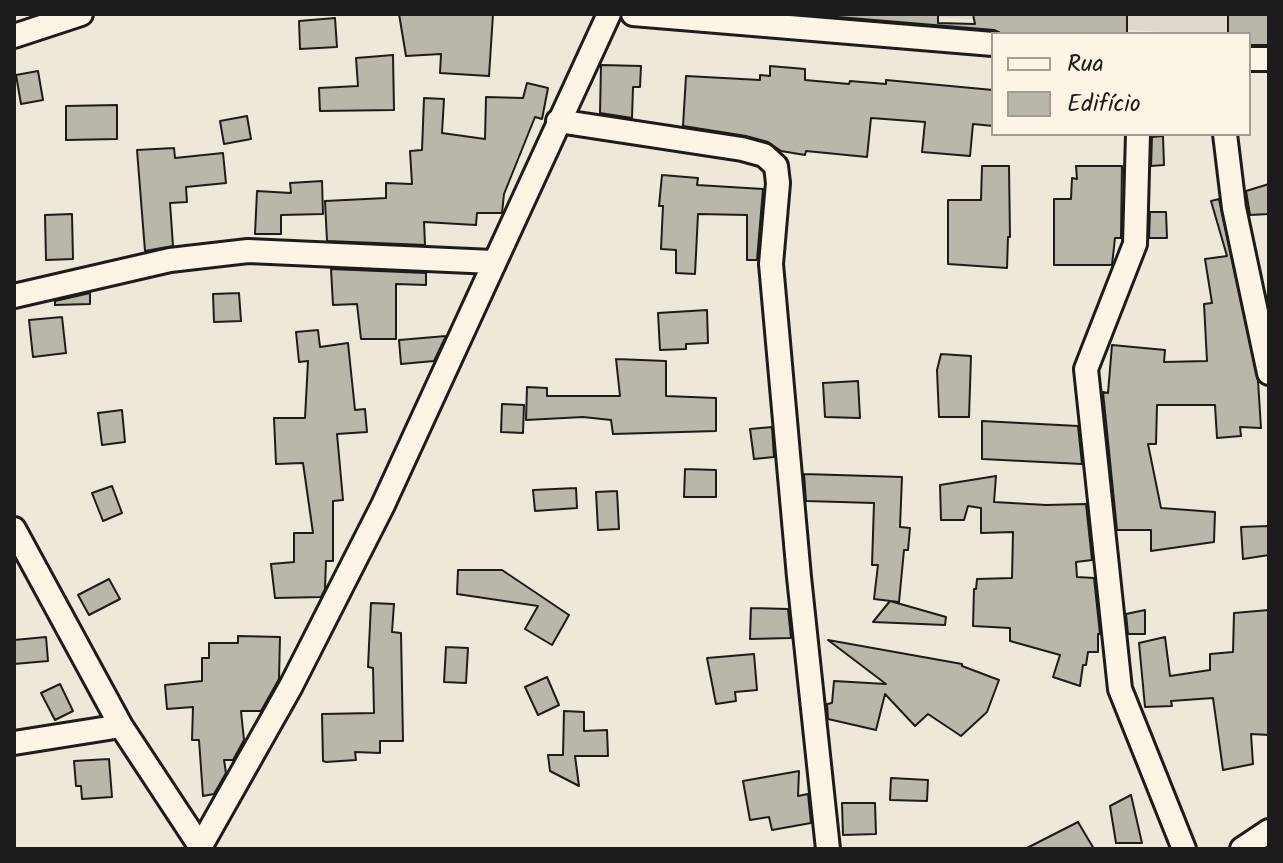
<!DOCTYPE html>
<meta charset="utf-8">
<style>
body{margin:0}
#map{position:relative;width:1283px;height:863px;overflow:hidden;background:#eee8d9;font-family:Kalam,sans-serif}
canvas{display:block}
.frame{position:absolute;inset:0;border:16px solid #1c1c1c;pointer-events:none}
.legend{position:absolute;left:991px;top:32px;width:260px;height:104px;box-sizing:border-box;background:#fcf5e5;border:2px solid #a29e95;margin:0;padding:10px 14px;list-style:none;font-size:24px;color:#1c1c1c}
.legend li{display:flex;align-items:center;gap:16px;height:40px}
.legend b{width:40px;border:2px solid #a29e95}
</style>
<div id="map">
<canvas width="1283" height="863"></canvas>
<div class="frame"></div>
<ul class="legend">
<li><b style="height:10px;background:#fcf5e5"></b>Rua</li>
<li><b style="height:22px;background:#bab6aa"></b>Edifício</li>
</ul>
</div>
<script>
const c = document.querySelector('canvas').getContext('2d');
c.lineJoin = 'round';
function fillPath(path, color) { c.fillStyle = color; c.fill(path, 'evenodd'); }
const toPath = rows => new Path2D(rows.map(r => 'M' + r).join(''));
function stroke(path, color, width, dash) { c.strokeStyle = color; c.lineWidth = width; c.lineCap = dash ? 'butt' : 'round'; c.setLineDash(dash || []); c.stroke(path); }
const built = toPath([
 [896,14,1269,14,1249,34,1190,34]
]);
const building = toPath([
 [399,14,493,14,489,76,440,73,441,54,406,56,399,14],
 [802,14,938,14,938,23,975,24,973,14,1127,14,1127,34,1002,34,994,30,802,14],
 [1228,14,1269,14,1269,45,1249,45,1249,34,1228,34,1228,14],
 [335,18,337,47,300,49,299,21,335,18],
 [393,55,394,110,320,111,319,88,358,86,356,58,393,55],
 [601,65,641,66,640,87,633,87,632,118,600,113,601,65],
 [770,66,805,69,805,80,849,84,850,81,886,84,886,80,993,90,993,126,973,124,970,156,922,152,925,122,871,118,867,157,806,151,805,155,781,151,768,142,746,136,683,126,686,76,760,80,760,75,770,76,770,66],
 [38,71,43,100,21,104,16,75,38,71],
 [527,83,548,88,542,119,535,117,504,194,502,213,477,213,476,225,424,222,425,245,327,241,325,201,386,198,386,183,412,184,410,151,422,150,424,98,444,99,442,133,485,139,486,97,523,98,527,83],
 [117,105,117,139,66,140,66,106,117,105],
 [247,116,251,139,224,144,220,121,247,116],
 [1163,136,1164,165,1151,166,1152,137,1163,136],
 [174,148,175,158,223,153,226,183,186,187,187,202,170,203,173,246,145,251,137,150,174,148],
 [982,166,1009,166,1010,237,1008,237,1007,268,948,264,948,200,981,200,982,166],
 [1076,166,1122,166,1121,238,1115,238,1112,265,1054,265,1054,199,1071,199,1072,178,1077,179,1076,166],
 [662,175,698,178,697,185,763,189,757,260,747,260,747,215,698,214,695,274,676,273,676,250,661,249,663,206,659,206,662,175],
 [322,181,323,214,281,215,281,234,255,234,257,191,291,193,290,183,322,181],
 [1269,184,1269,214,1250,215,1246,191,1269,184],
 [1219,199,1258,381,1261,428,1240,427,1241,436,1217,438,1215,405,1157,405,1156,444,1148,444,1161,508,1215,512,1214,542,1151,551,1151,530,1117,530,1103,392,1108,393,1112,345,1165,350,1164,362,1207,361,1204,304,1212,303,1205,259,1227,256,1211,201,1219,199],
 [1150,212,1166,212,1167,238,1149,238,1150,212],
 [72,214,73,259,46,260,45,215,72,214],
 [331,269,426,273,426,285,396,284,396,339,361,339,357,304,333,305,331,269],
 [90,293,90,304,55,305,55,301,90,293],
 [239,293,241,321,214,322,213,294,239,293],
 [707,310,708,343,686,344,686,349,660,350,658,313,707,310],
 [62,317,66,353,33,357,29,320,62,317],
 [318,330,320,347,348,343,355,410,365,409,367,432,337,434,343,500,333,501,333,561,326,561,325,589,321,597,275,598,271,564,294,562,294,533,313,533,303,463,276,464,274,418,305,418,308,361,299,362,296,332,318,330],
 [446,336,434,361,401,364,399,340,446,336],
 [941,354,971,356,969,417,939,417,937,370,941,354],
 [616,359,666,361,666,396,716,398,716,431,613,434,611,420,583,417,526,420,527,387,547,388,547,396,620,396,616,359],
 [858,381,860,418,825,417,823,383,858,381],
 [502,404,524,405,523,433,501,432,502,404],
 [122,410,125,442,102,445,98,413,122,410],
 [982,421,1078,426,1082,464,982,459,982,421],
 [772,427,774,457,754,459,750,429,772,427],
 [685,469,716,470,716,497,684,497,685,469],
 [804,474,902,477,900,527,910,528,908,550,904,550,899,602,874,599,878,565,872,565,874,503,806,501,804,474],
 [996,476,994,502,1046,505,1086,504,1092,560,1076,562,1077,577,1094,578,1100,634,1098,634,1098,652,1088,652,1086,665,1083,665,1080,686,1053,677,1060,655,1010,641,1010,628,973,626,974,589,976,589,977,579,1012,578,1013,532,981,533,981,508,968,506,964,520,941,520,940,485,996,476],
 [112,486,122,513,103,521,92,493,112,486],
 [576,488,577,508,535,511,533,490,576,488],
 [617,491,619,529,598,530,596,492,617,491],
 [1269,526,1269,555,1243,559,1241,527,1269,526],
 [458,570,502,570,569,615,552,645,525,629,538,606,457,594,458,570],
 [109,579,120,599,89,615,78,595,109,579],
 [890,601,946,617,945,625,873,622,890,601],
 [371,603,394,604,392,632,401,633,403,741,380,741,380,753,355,752,356,760,326,762,323,761,322,714,374,713,373,668,368,667,371,603],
 [751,608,788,609,791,638,750,639,751,608],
 [1145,610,1145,634,1128,634,1126,614,1145,610],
 [1269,610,1269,735,1251,734,1253,764,1223,770,1213,698,1171,701,1172,706,1145,707,1139,643,1165,637,1170,676,1210,670,1210,654,1233,652,1234,613,1269,610],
 [238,636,280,637,279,679,261,711,241,711,244,740,233,760,224,760,226,773,214,794,203,796,199,740,192,740,193,707,167,709,165,685,202,681,202,658,209,658,209,643,238,643,238,636],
 [46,637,48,661,14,664,14,640,46,637],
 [828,640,962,664,962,666,999,680,987,712,961,736,928,714,915,726,885,694,876,730,828,719,827,704,832,703,834,681,886,684,828,640],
 [446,647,468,648,466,683,444,682,446,647],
 [754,654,757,690,735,692,736,701,716,704,707,658,754,654],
 [547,677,559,705,538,715,525,687,547,677],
 [60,684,73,711,55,720,41,693,60,684],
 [564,711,584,712,584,731,607,730,608,756,575,756,579,786,550,771,548,755,563,755,564,711],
 [109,759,112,797,82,799,81,786,76,786,74,761,109,759],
 [799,771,798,796,808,794,811,823,772,830,769,817,750,820,743,781,799,771],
 [891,778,928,780,927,801,890,800,891,778],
 [1131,795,1142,843,1116,843,1110,806,1131,795],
 [842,803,875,803,876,834,843,835,842,803],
 [1078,822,1094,849,1025,849,1078,822]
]);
const minor = toPath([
 [633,14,993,44],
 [14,36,81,14],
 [1249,59,1269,59],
 [558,121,742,149,764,155,776,166,778,183,771,264,799,577,828,849],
 [1138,134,1135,244,1086,369,1120,689,1184,849],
 [1225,134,1234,208,1269,373],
 [14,296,170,260,248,251,493,262],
 [14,529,121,726,202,849],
 [14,743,121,726],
 [199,849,291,686,383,505,609,14],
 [1242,849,1269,831]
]);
fillPath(built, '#ded9cb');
fillPath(building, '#bab6aa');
stroke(building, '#1c1c1c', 2);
stroke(minor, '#1c1c1c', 28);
stroke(minor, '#fcf5e5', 22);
</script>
